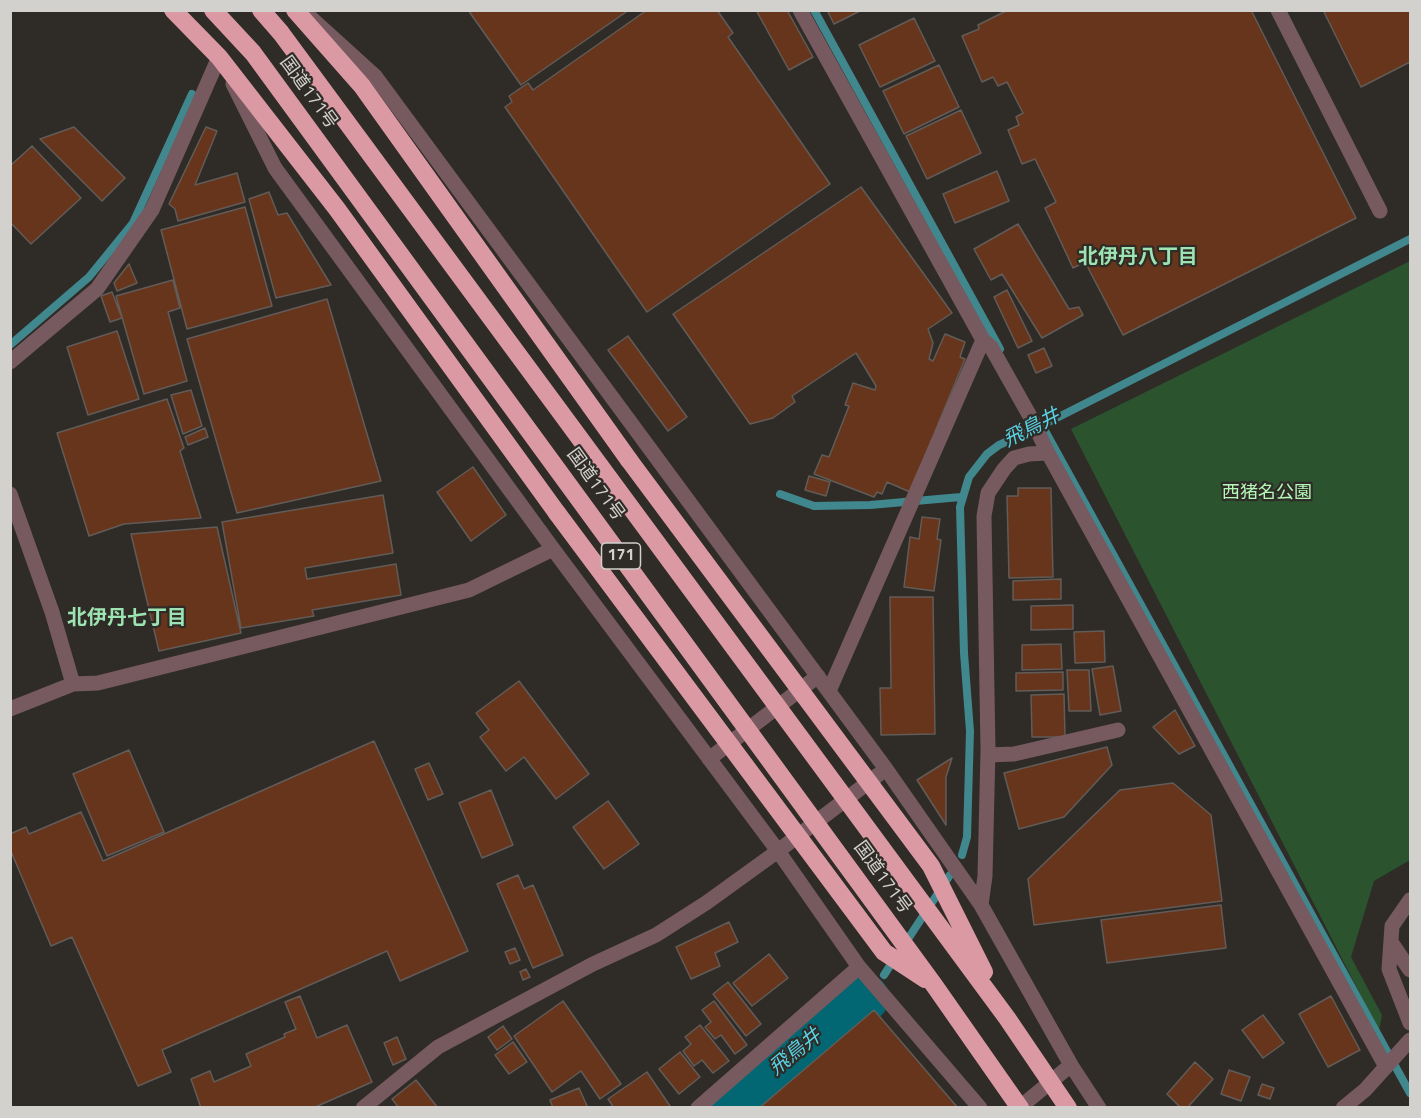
<!DOCTYPE html>
<meta charset="utf-8">
<style>
body{margin:0}
#map{position:relative;width:1421px;height:1118px;overflow:hidden;background:#2f2b27;font-family:"Titillium Web",sans-serif}
canvas{display:block}
.frame{position:absolute;inset:0;border:12px solid #d3d1cd;pointer-events:none}
</style>
<div id="map">
<canvas width="1421" height="1118"></canvas>
<div class="frame"></div>
</div>
<script>
const c = document.querySelector('canvas').getContext('2d');
c.lineJoin = 'round';
function fillPath(path, color) { c.fillStyle = color; c.fill(path, 'evenodd'); }
const toPath = rows => new Path2D(rows.map(r => 'M' + r).join(''));
function stroke(path, color, width, dash) { c.strokeStyle = color; c.lineWidth = width; c.lineCap = dash ? 'butt' : 'round'; c.setLineDash(dash || []); c.stroke(path); }
function drawText(font, color, halo, rows, align = 'center') {
  c.font = font + ' "Titillium Web","Noto Sans JP",sans-serif'; c.lineWidth = 4.5; c.setLineDash([]); c.textBaseline = 'middle'; c.strokeStyle = halo; c.fillStyle = color; for (const [text, x, y, turn = 0] of rows) {
    c.save(); c.translate(x, y); c.rotate((+turn || 0) * Math.PI / 180); c.textAlign = isNaN(turn) ? turn : align; if (halo) c.strokeText(text, 0, 0); c.fillText(text, 0, 0); c.restore();
  }
}
const green = toPath([
 [1410,261,1410,860,1374,881,1351,957,1382,1015,1379,1031,1071,429]
]);
const stream = toPath([
 [814,10,1000,349],
 [10,345,89,277,133,223,192,94],
 [1044,429,1410,1093],
 [780,494,814,506,870,505,961,497],
 [962,855,967,837,970,731,964,653,960,507,969,477,987,454,999,445,1033,430,1410,239],
 [904,945,950,875],
 [884,975,895,958]
]);
const river = toPath([
 [727,1108,865,998]
]);
const building = toPath([
 [468,10,629,10,521,85,468,10],
 [647,10,717,10,733,33,728,37,830,184,647,312,505,107,512,102,509,96,528,83,533,90,647,10],
 [756,10,787,10,813,57,789,70,756,10],
 [827,10,862,10,834,24,827,10],
 [1008,10,1251,10,1356,218,1123,335,1085,262,1073,268,1045,208,1056,202,1035,159,1022,164,1008,130,1019,125,1016,117,1023,113,1007,82,998,86,993,77,982,82,962,36,979,29,978,25,1008,10],
 [1323,10,1410,10,1410,62,1361,87,1323,10],
 [914,18,935,61,880,87,859,45,914,18],
 [939,65,959,107,904,134,883,91,939,65],
 [961,110,981,153,927,179,906,136,961,110],
 [74,127,125,178,102,201,40,139,74,127],
 [206,127,217,131,195,185,237,173,245,202,178,221,175,209,169,204,206,127],
 [32,146,81,198,31,244,10,222,10,166,32,146],
 [997,171,1009,201,955,223,943,194,997,171],
 [861,187,952,313,928,329,933,343,929,359,933,361,945,334,965,342,960,357,965,359,910,492,887,482,882,494,877,492,874,497,814,474,822,455,829,457,849,406,845,405,853,383,875,390,876,386,856,353,792,396,795,402,773,418,750,424,673,314,861,187],
 [269,192,278,215,287,213,331,285,276,298,249,199,269,192],
 [245,207,272,306,187,329,161,230,245,207],
 [1018,224,1069,309,1079,307,1083,315,1042,338,1002,274,991,280,974,249,1018,224],
 [129,264,137,283,117,291,114,283,129,264],
 [173,280,180,308,168,312,187,381,144,394,116,296,173,280],
 [1007,290,1032,341,1018,348,994,297,1007,290],
 [112,292,122,318,110,322,101,296,112,292],
 [327,299,381,481,237,513,187,339,327,299],
 [117,331,139,399,88,415,67,347,117,331],
 [628,336,687,417,668,431,608,350,628,336],
 [1044,348,1052,366,1036,373,1028,355,1044,348],
 [191,390,202,426,183,434,171,395,191,390],
 [167,399,184,448,180,451,201,518,124,524,89,536,57,433,167,399],
 [205,428,208,437,188,445,185,437,205,428],
 [473,467,506,515,471,541,437,492,473,467],
 [809,476,830,482,826,496,805,490,809,476],
 [1018,488,1051,488,1053,577,1009,578,1007,496,1018,496,1018,488],
 [383,495,393,553,305,568,307,579,396,564,401,595,312,610,314,616,241,628,222,522,383,495],
 [922,517,940,519,937,539,941,540,934,591,904,587,910,537,919,539,922,517],
 [217,527,241,633,159,651,131,534,217,527],
 [1061,579,1061,599,1013,600,1013,581,1061,579],
 [890,597,933,597,935,734,881,735,880,688,891,688,890,597],
 [1073,605,1073,629,1031,630,1031,606,1073,605],
 [1104,631,1105,662,1075,663,1074,632,1104,631],
 [1061,644,1062,669,1022,670,1022,645,1061,644],
 [1113,666,1121,711,1100,715,1092,669,1113,666],
 [1067,670,1089,670,1091,711,1069,711,1067,670],
 [1063,672,1063,690,1016,691,1016,673,1063,672],
 [519,681,589,774,556,799,524,757,506,771,480,737,489,730,476,713,519,681],
 [1064,694,1065,737,1032,737,1031,695,1064,694],
 [1175,710,1195,746,1179,754,1153,727,1175,710],
 [374,741,468,951,400,981,387,951,162,1050,171,1072,138,1086,72,937,51,946,10,849,10,834,26,827,29,834,81,812,103,861,374,741],
 [1107,747,1112,765,1064,817,1019,829,1004,773,1107,747],
 [129,750,164,832,107,856,73,774,129,750],
 [952,758,946,777,946,825,917,780,952,758],
 [429,763,443,794,428,800,415,769,429,763],
 [1173,783,1211,815,1222,901,1034,925,1028,879,1120,790,1173,783],
 [491,790,513,845,482,858,459,803,491,790],
 [608,801,639,844,604,869,573,827,608,801],
 [518,875,524,889,533,885,563,955,533,968,497,884,518,875],
 [1221,905,1226,948,1107,963,1101,920,1221,905],
 [729,922,738,942,715,953,720,966,691,979,676,947,729,922],
 [515,948,520,960,510,964,505,952,515,948],
 [769,954,788,978,752,1006,733,983,769,954],
 [526,969,530,977,523,980,520,972,526,969],
 [728,982,761,1024,746,1036,713,994,728,982],
 [300,996,317,1038,347,1025,372,1082,313,1108,201,1108,191,1079,210,1071,214,1082,251,1066,246,1054,285,1037,284,1034,296,1029,285,1002,300,996],
 [1331,996,1360,1050,1328,1067,1299,1014,1331,996],
 [563,1001,621,1084,600,1099,581,1071,552,1092,514,1036,563,1001],
 [714,1001,747,1045,735,1054,721,1035,715,1039,705,1027,711,1022,702,1010,714,1001],
 [874,1010,958,1108,759,1108,874,1010],
 [1263,1015,1284,1043,1263,1058,1242,1030,1263,1015],
 [700,1025,729,1061,713,1073,702,1060,694,1066,683,1051,691,1044,685,1037,700,1025],
 [503,1026,512,1039,497,1050,488,1037,503,1026],
 [397,1037,406,1059,393,1065,384,1043,397,1037],
 [513,1042,527,1062,509,1074,495,1055,513,1042],
 [680,1052,700,1077,679,1094,659,1069,680,1052],
 [1195,1062,1213,1079,1187,1108,1181,1108,1167,1094,1195,1062],
 [1229,1070,1250,1077,1241,1101,1221,1094,1229,1070],
 [647,1072,670,1106,667,1108,614,1108,608,1099,647,1072],
 [416,1080,438,1108,399,1108,392,1099,416,1080],
 [1262,1084,1274,1088,1270,1099,1258,1095,1262,1084],
 [579,1088,588,1108,553,1108,550,1100,579,1088]
]);
const minor = toPath([
 [800,10,983,340,991,347,1031,418,1048,453,1386,1067],
 [1278,10,1380,211],
 [310,17,375,76,886,769,981,905,1071,1065,1099,1108],
 [233,84,275,168,553,549,778,851,859,967,980,1108],
 [10,362,97,289,152,210,219,57],
 [10,494,52,612,73,684],
 [829,691,983,340],
 [10,709,73,684,98,683,469,590,553,549],
 [988,755,1014,754,1118,730],
 [709,759,818,676],
 [1410,900,1392,926,1389,969,1410,1023],
 [981,905,985,876,988,750,984,516,988,493,1004,469,1014,458,1029,454,1048,453],
 [1391,942,1410,970],
 [363,1108,438,1047,593,964,656,935,706,903,778,851,878,775],
 [698,1108,859,967],
 [1019,1108,1071,1065],
 [1343,1108,1365,1090,1410,1040]
]);
const highway = toPath([
 [173,10,219,57,337,209,557,513],
 [295,10,362,86,629,460]
]);
const highwayBridge = toPath([
 [213,10,253,53,934,985,1020,1108],
 [261,10,281,33,1007,1018,1068,1108],
 [629,460,931,866,984,972],
 [557,513,884,952,925,979]
]);
const shields = [
 [621,556,39]
];
const shieldNames = [
 ["171",621,556]
];
const streetNames = [
 ["国道171号",308,93,54],
 ["国道171号",595,485,54],
 ["国道171号",882,878,54]
];
const parkNames = [
 ["西猪名公園",1267,494]
];
const neighbourhoodNames = [
 ["北伊丹八丁目",1138,258],
 ["北伊丹七丁目",127,619]
];
const waterNames = [
 ["飛鳥井",1032,429,-27],
 ["飛鳥井",796,1053,-39]
];
fillPath(green, '#2b532e');
stroke(stream, '#41878e', 8);
stroke(river, '#026773', 48);
fillPath(building, '#67351c');
stroke(building, '#625c58', 1.5);
stroke(minor, '#765a5f', 15);
stroke(highway, '#db99a4', 18);
stroke(highwayBridge, '#db99a4', 18);
for (const [x, y, w] of shields) { const box = new Path2D(); box.roundRect(x - w / 2, y - 13, w, 26, 4.5); c.fillStyle = '#2f2b27'; c.fill(box); stroke(box, '#d3d1cd', 1.5); }
drawText('bold 16px', '#d3d1cd', null, shieldNames);
drawText('18px', '#d3d1cd', '#2f2b27', streetNames);
drawText('18px', '#b4f8b7', '#2f2b27', parkNames);
drawText('bold 20px', '#9ce4b2', '#2f2b27', neighbourhoodNames);
drawText('italic 20px', '#58d3e5', '#2f2b27', waterNames);
</script>
